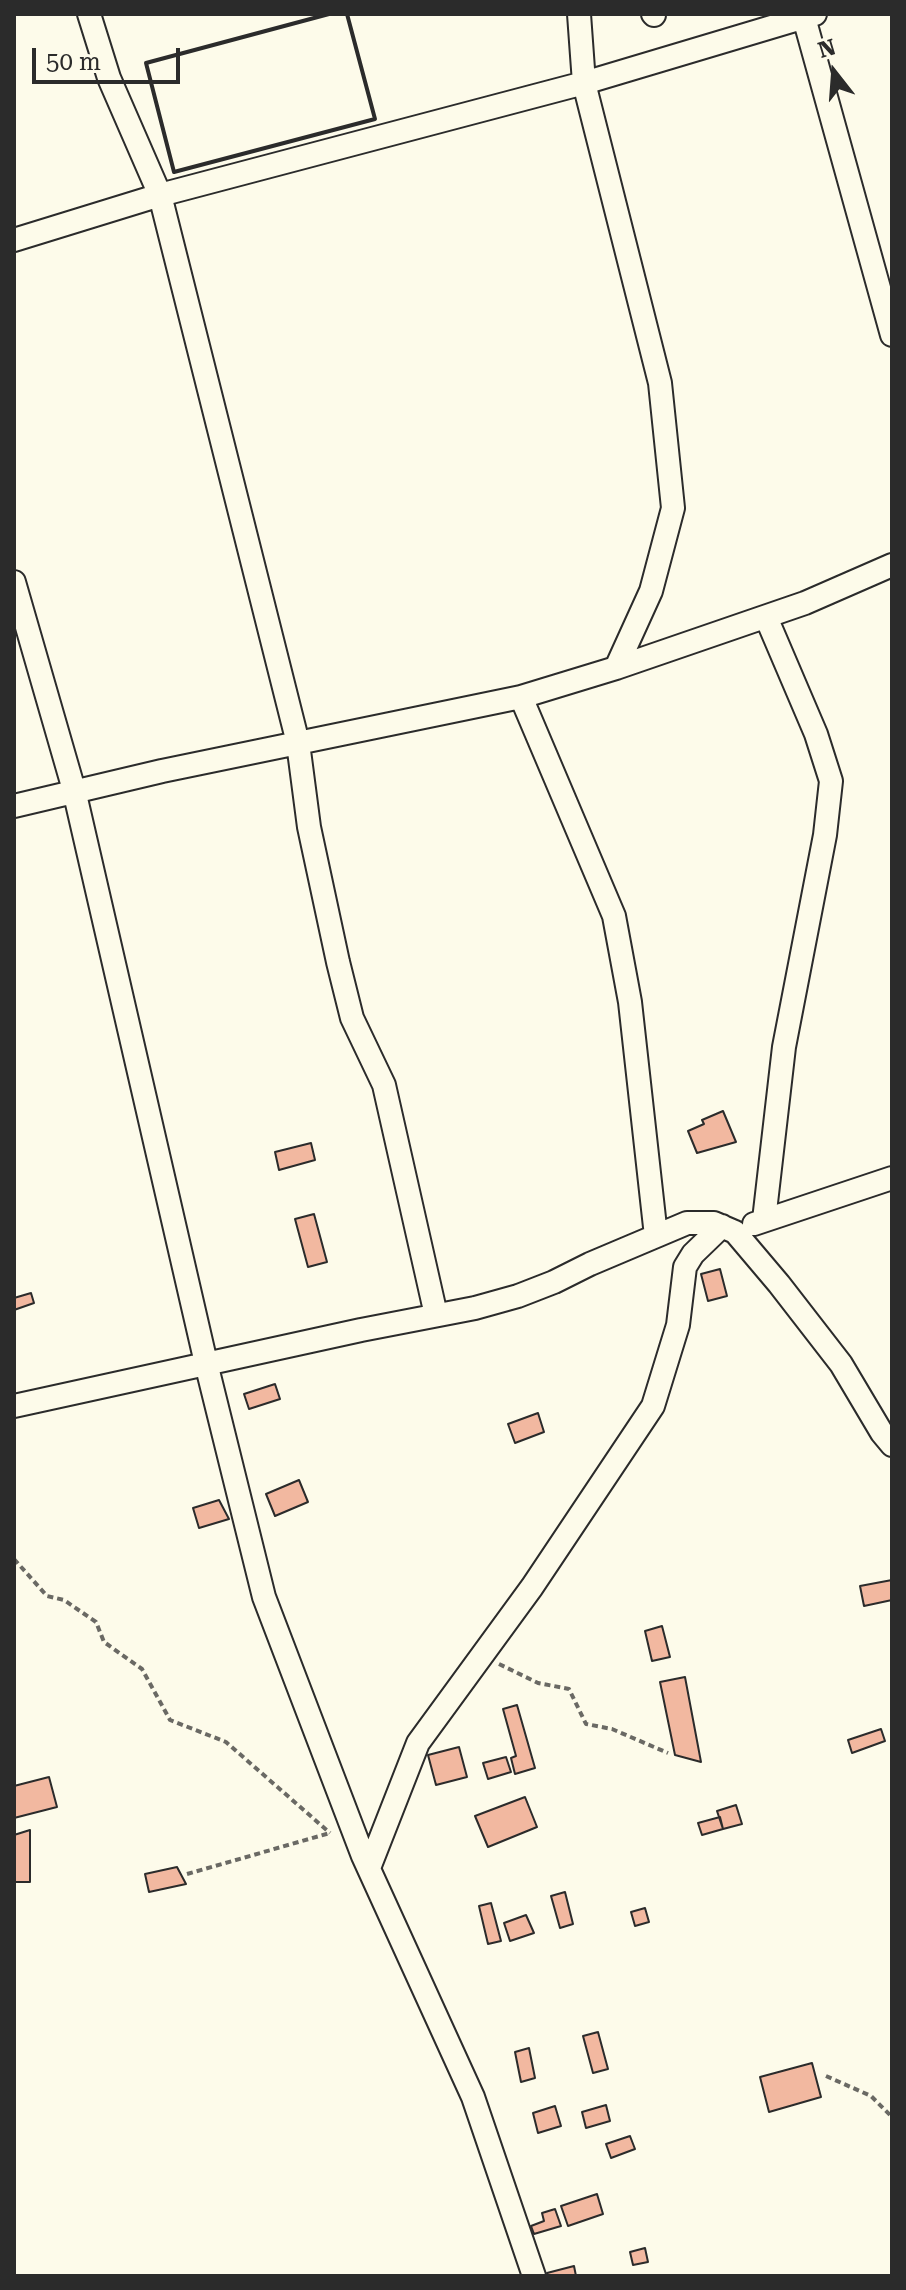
<!DOCTYPE html>
<style>
body{margin:0}
#map{position:relative;width:906px;height:2290px;overflow:hidden;background:#fdfbea;font-family:"Roboto Serif",serif}
canvas{display:block}
.frame{position:absolute;inset:0;border:16px solid #2b2b2b;pointer-events:none}
.north{position:absolute;left:794px;top:32px;width:80px;height:80px;-webkit-text-stroke:6px #fdfbea;paint-order:stroke;rotate:343deg;font-size:22px;font-weight:700;line-height:32px;text-align:center;color:#2b2b2b}
.north::after{content:'';display:block;margin:auto;width:28px;height:36px;background:#2b2b2b;clip-path:polygon(50% 0,100% 100%,50% 72%,0 100%)}
.scale{position:absolute;left:32px;top:48px;width:148px;height:36px;box-sizing:border-box;border:4px solid #2b2b2b;border-top:0;padding-left:10px;font-size:24px;line-height:28px;white-space:nowrap;color:#2b2b2b;-webkit-text-stroke:6px #fdfbea;paint-order:stroke}
</style>
<div id="map">
<canvas width="906" height="2290"></canvas>
<div class="frame"></div>
<div class="north">N</div>
<div class="scale">50 m</div>
</div>
<script>
const c = document.querySelector('canvas').getContext('2d');
c.lineJoin = 'round';
function fillPath(path, color) { c.fillStyle = color; c.fill(path, 'evenodd'); }
const toPath = rows => new Path2D(rows.map(r => 'M' + r).join(''));
function stroke(path, color, width, dash) { c.strokeStyle = color; c.lineWidth = width; c.lineCap = dash ? 'butt' : 'round'; c.setLineDash(dash || []); c.stroke(path); }
const building = toPath([
 [723,1111,736,1142,697,1153,688,1131,704,1124,702,1120,723,1111],
 [311,1143,315,1160,279,1170,275,1152,311,1143],
 [314,1214,327,1262,308,1267,295,1219,314,1214],
 [720,1269,727,1296,708,1301,701,1274,720,1269],
 [31,1293,34,1303,14,1310,14,1298,31,1293],
 [275,1384,280,1399,249,1409,244,1394,275,1384],
 [538,1413,544,1432,515,1443,508,1424,538,1413],
 [299,1480,308,1502,275,1516,266,1494,299,1480],
 [219,1500,229,1519,199,1528,193,1508,219,1500],
 [892,1580,892,1600,864,1606,860,1586,892,1580],
 [662,1626,670,1657,652,1661,645,1631,662,1626],
 [685,1677,701,1762,675,1755,660,1682,685,1677],
 [517,1705,535,1768,515,1774,511,1758,516,1756,503,1709,517,1705],
 [881,1729,885,1741,852,1753,848,1740,881,1729],
 [459,1747,467,1777,436,1785,428,1755,459,1747],
 [506,1757,511,1772,488,1779,483,1763,506,1757],
 [49,1777,57,1807,14,1818,14,1786,49,1777],
 [525,1797,537,1827,488,1847,475,1816,525,1797],
 [736,1805,742,1824,723,1829,717,1811,736,1805],
 [720,1817,723,1829,702,1835,698,1823,720,1817],
 [30,1830,30,1882,14,1882,14,1835,30,1830],
 [177,1867,186,1884,149,1892,145,1874,177,1867],
 [565,1892,573,1924,560,1928,551,1896,565,1892],
 [491,1903,501,1941,488,1944,479,1906,491,1903],
 [645,1908,649,1922,635,1926,631,1912,645,1908],
 [526,1915,534,1933,510,1941,504,1923,526,1915],
 [598,2032,608,2069,593,2073,583,2036,598,2032],
 [529,2048,535,2078,521,2082,515,2052,529,2048],
 [812,2063,821,2097,769,2112,760,2077,812,2063],
 [606,2105,610,2121,586,2128,582,2112,606,2105],
 [555,2106,561,2126,538,2133,533,2113,555,2106],
 [630,2136,635,2149,611,2158,606,2144,630,2136],
 [597,2194,603,2214,568,2226,561,2206,597,2194],
 [555,2209,561,2226,534,2234,531,2226,544,2221,542,2213,555,2209],
 [645,2248,648,2262,633,2265,630,2252,645,2248],
 [574,2266,576,2276,548,2276,547,2273,574,2266]
]);
const path = toPath([
 [14,1559,47,1596,64,1600,96,1622,104,1642,142,1669,170,1720,226,1742,330,1833],
 [499,1664,538,1683,569,1689,586,1724,612,1729,668,1753],
 [187,1874,330,1833],
 [826,2076,871,2096,892,2117]
]);
const minor = toPath([
 [89,14,109,78,160,195,298,743,309,827,338,962,352,1018,384,1085,436,1315],
 [579,14,584,83,660,383,673,508,651,591,616,668],
 [653,14,654,15],
 [803,14,892,335],
 [14,240,160,195,584,83,815,14],
 [14,582,74,790,206,1363,264,1597,363,1856,473,2097,534,2276],
 [521,697,614,916,630,1002,656,1236],
 [14,806,162,771,521,697,616,668,805,603,892,565],
 [764,1220,784,1047,825,835,831,781,816,734,766,617],
 [754,1224,892,1178],
 [14,1406,361,1330,475,1308,518,1296,554,1282,590,1264,687,1223,714,1223,735,1232,779,1284,841,1364,882,1433,892,1445],
 [369,1868,418,1743,532,1587,653,1406,678,1325,685,1267,693,1254,722,1226]
]);
const wall = toPath([
 [329,14,146,63,174,172,375,119,347,14]
]);
fillPath(building, '#f2b8a0');
stroke(building, '#2b2b2b', 2);
stroke(minor, '#2b2b2b', 26);
stroke(path, '#6a6964', 4, [6, 4]);
stroke(minor, '#fdfbea', 22);
stroke(wall, '#2b2b2b', 4);
</script>
